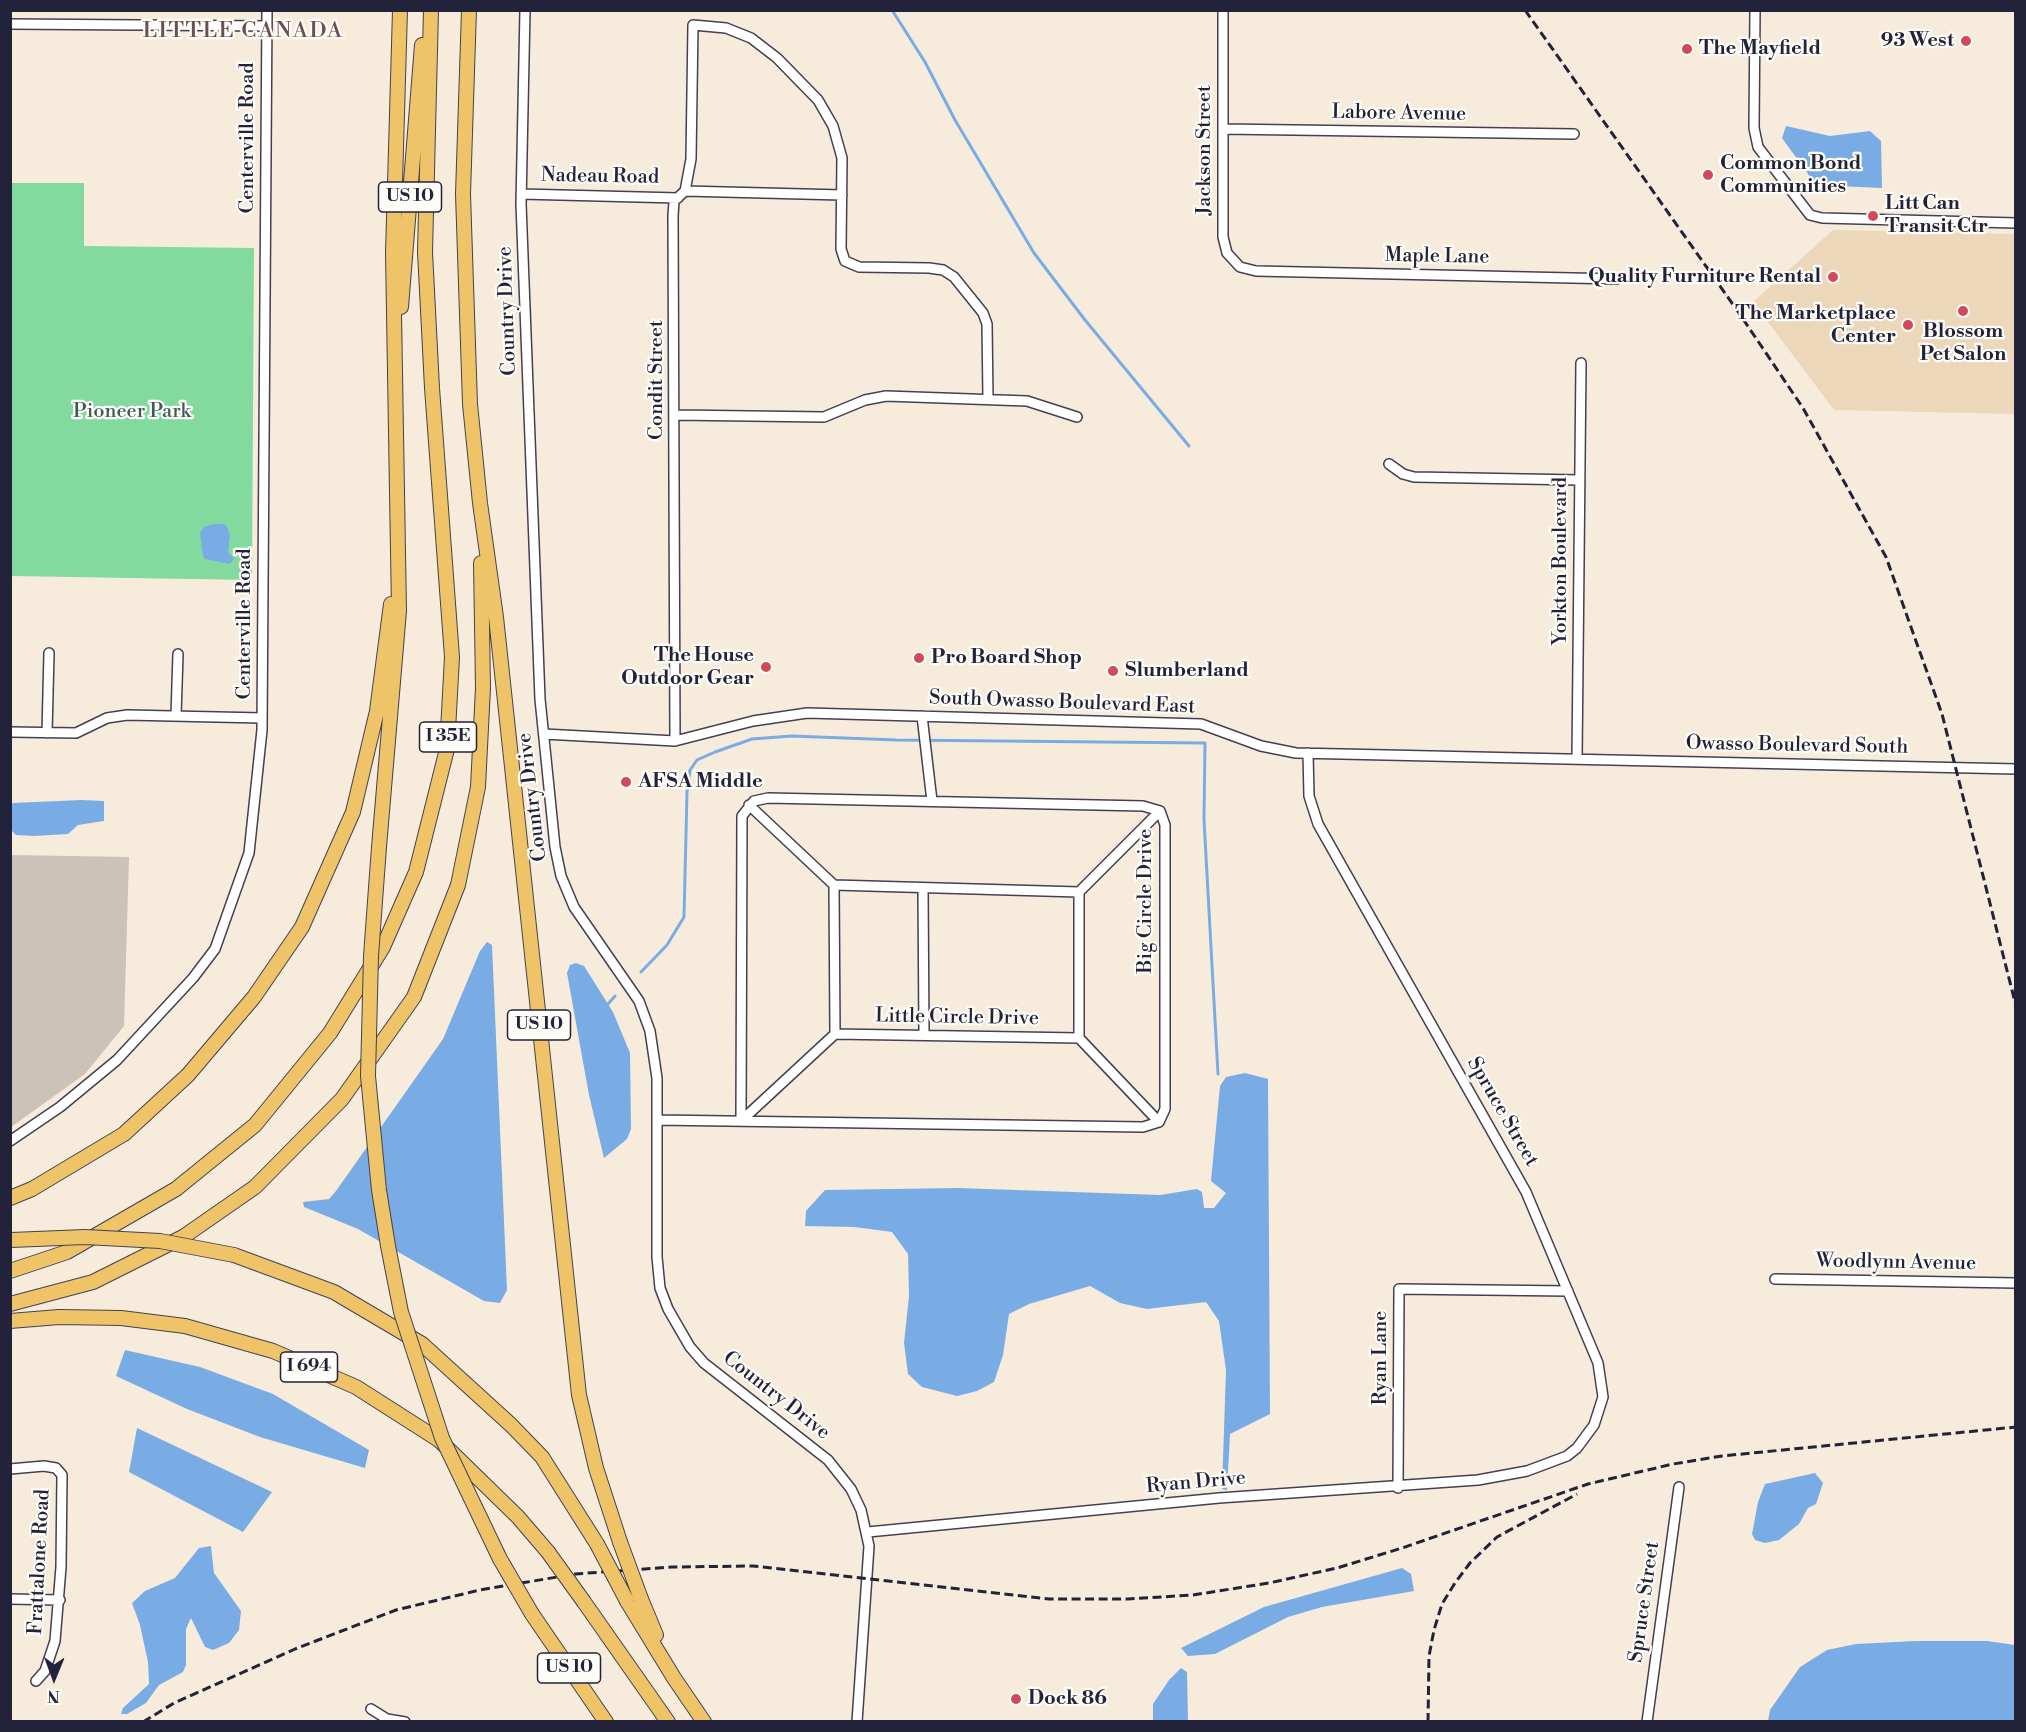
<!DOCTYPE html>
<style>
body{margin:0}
#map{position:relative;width:2026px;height:1732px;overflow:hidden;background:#f7ecdb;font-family:"Libre Bodoni",serif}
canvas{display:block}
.frame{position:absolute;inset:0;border:12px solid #22223b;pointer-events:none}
.north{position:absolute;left:24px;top:1648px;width:60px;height:60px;-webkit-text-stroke:4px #fdfcf7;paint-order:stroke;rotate:181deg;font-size:16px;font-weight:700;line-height:24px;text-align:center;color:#22223b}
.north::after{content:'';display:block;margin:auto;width:21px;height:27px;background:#22223b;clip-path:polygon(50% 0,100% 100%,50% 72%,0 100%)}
</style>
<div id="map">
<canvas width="2026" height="1732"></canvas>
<div class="frame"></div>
<div class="north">N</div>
</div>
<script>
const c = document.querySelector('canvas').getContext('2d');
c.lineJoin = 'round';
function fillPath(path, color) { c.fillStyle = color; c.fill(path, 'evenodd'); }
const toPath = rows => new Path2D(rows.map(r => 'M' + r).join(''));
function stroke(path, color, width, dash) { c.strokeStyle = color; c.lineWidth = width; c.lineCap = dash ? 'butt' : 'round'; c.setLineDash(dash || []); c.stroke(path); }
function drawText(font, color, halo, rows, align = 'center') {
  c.font = font + ' "Libre Bodoni",serif'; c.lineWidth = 4.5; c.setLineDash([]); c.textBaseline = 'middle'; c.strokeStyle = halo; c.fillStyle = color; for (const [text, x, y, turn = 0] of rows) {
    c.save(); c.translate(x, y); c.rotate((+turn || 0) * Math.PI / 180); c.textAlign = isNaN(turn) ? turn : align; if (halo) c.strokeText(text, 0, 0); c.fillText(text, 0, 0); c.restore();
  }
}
const built = toPath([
 [1833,230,2015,234,2015,414,1834,410,1753,302]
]);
const industrial = toPath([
 [11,855,129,857,124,1026,85,1074,11,1127]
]);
const green = toPath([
 [11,183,84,183,84,246,254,248,252,580,11,576]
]);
const water = toPath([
 [1786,126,1830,136,1870,131,1881,141,1882,188,1816,185,1782,138],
 [214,524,225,524,228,529,230,536,228,552,234,558,230,564,205,559,203,556,200,533,204,527],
 [81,800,104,801,104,821,78,825,68,834,34,836,16,835,11,830,11,805,13,803],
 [487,942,492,945,507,1290,500,1303,484,1301,358,1229,304,1207,303,1202,329,1199,336,1191,443,1039,480,951],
 [576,963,584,966,613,1012,630,1053,631,1129,627,1139,604,1158,589,1095,567,973,570,965],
 [1245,1073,1268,1079,1270,1414,1230,1434,1227,1490,1222,1489,1226,1370,1219,1321,1206,1302,1147,1309,1120,1303,1090,1286,1029,1304,1009,1314,1003,1355,994,1382,977,1391,957,1396,922,1387,908,1374,904,1343,909,1296,908,1254,892,1232,854,1227,805,1226,806,1211,825,1190,958,1188,1160,1195,1197,1189,1202,1192,1204,1208,1214,1208,1226,1193,1211,1181,1220,1086,1226,1077],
 [125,1350,200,1367,273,1394,369,1450,365,1468,260,1437,187,1409,116,1376],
 [137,1428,272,1492,243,1532,129,1472],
 [1815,1473,1823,1483,1816,1504,1808,1508,1799,1524,1779,1540,1765,1543,1755,1540,1752,1534,1758,1502,1765,1484],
 [211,1546,214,1573,241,1611,239,1630,229,1643,213,1650,205,1647,191,1618,186,1629,186,1665,183,1672,159,1685,146,1703,127,1714,121,1714,123,1708,149,1684,148,1662,140,1625,132,1603,145,1591,175,1578,199,1548],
 [1402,1568,1411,1574,1414,1591,1322,1607,1288,1617,1215,1654,1188,1656,1181,1648,1264,1607],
 [1916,1641,1987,1641,2015,1645,2015,1721,1768,1721,1770,1710,1800,1667,1827,1650,1856,1644],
 [1181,1668,1187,1672,1188,1721,1153,1721,1153,1704,1169,1680]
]);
const stream = toPath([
 [892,10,925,62,955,120,1034,253,1085,320,1189,446],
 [641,972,667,945,684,917,687,792,690,770,697,760,715,752,752,739,792,736,896,740,1205,743,1204,820,1218,1074],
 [608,1004,615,996]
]);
const minor = toPath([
 [525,10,521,204,540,699,555,847,561,876,574,907,639,1001,650,1031,657,1078,657,1257,660,1288,668,1309,690,1347,704,1363,828,1460,851,1489,861,1510,869,1546,857,1722],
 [1223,10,1223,237,1227,253,1240,267,1256,271,1617,279],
 [1755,10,1754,128,1758,147,1810,215,1822,218,2016,223],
 [10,24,267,26],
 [1223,129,1574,134],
 [685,191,842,195],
 [521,194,678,198],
 [675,415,824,417,865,400,886,396,1027,401,1077,417],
 [1389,464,1403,474,1414,477,1579,480],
 [176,716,178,654],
 [922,716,932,801],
 [10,732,76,733,107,718,127,715,262,718],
 [47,733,49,653],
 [544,734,675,741,753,721,807,713,1201,724,1261,746,1296,753,2016,769],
 [675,741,673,216,674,201,685,191,691,159,693,25,726,28,751,38,777,58,818,100,833,126,842,158,841,249,845,261,859,267,929,268,943,270,954,277,983,313,987,324,988,398],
 [1577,759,1581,363],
 [749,805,834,885,1079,892],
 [834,885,835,1034],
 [923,888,924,1035],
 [657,1120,1143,1127,1159,1122,1165,1109,1165,825,1160,811,1143,806,768,798,754,801,742,816,741,1121],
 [741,1121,835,1034,1079,1038],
 [1159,1122,1079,1038,1079,892,1160,811],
 [10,1141,60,1107,117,1060,193,978,215,949,249,853,262,730,267,10],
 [1775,1279,2016,1283],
 [10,1469,44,1466,56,1468,62,1475,61,1567,55,1641,45,1671,36,1681],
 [1398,1488,1399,1289,1568,1291],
 [868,1532,1219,1498,1478,1480,1527,1471,1567,1456,1577,1448,1594,1425,1603,1397,1598,1363,1526,1192,1318,824,1309,796,1308,753],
 [10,1599,60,1600],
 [371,1709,387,1719,405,1722],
 [1647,1722,1679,1487]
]);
const highway = toPath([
 [469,10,463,194,470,404,480,503,496,617,579,1395,596,1468,620,1542],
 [401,307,422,45],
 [379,847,399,611,393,253,400,10],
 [10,1198,32,1189,124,1134,188,1075,254,997,302,927,353,812,377,711,391,604],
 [234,1255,334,1292,422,1344,511,1425,542,1457,597,1544],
 [10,1271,67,1252,176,1189,255,1125,330,1033,383,947,416,872,447,749,452,657,432,388,425,252,431,10],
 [10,1304,93,1282,183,1237,255,1187,342,1099,414,997,458,885,478,787,483,688,481,563],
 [10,1321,59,1317,121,1318,185,1326,273,1351,356,1387,439,1440,518,1517,548,1552],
 [641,1599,656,1635],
 [627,1601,674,1678,704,1722],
 [584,1602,668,1722],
 [532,1614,606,1722]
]);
const rail = toPath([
 [1525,10,1739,313,1803,408,1886,557,1942,714,2016,1006],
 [143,1722,174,1703,295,1649,396,1610,480,1590,575,1574,672,1567,753,1566,1049,1599,1128,1599,1193,1595,1269,1583,1337,1568,1402,1548,1588,1484,1673,1464,1722,1456,2016,1427],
 [1428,1722,1429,1656,1434,1630,1442,1604,1455,1583,1470,1563,1497,1537,1577,1494]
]);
const highwayBridge = toPath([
 [379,847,371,956,368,1076,379,1190,388,1246,401,1312,442,1438,500,1559,532,1614],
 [11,1240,85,1237,160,1241,234,1255],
 [620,1542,641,1599],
 [597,1544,627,1601],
 [548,1552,584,1602]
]);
const markers = [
 [1966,41,6,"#d1495b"],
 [1687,49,6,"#d1495b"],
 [1708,175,6,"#d1495b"],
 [1873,216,6,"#d1495b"],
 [1833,277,6,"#d1495b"],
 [1963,311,6,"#d1495b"],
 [1908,325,6,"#d1495b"],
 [919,658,6,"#d1495b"],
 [766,667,6,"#d1495b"],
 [1113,671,6,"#d1495b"],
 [626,782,6,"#d1495b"],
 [1016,1699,6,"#d1495b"]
];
const shields = [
 [410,197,63],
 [448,737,57],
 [539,1025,63],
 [309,1367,57],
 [569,1668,63]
];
const shieldNames = [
 ["US 10",410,197],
 ["I 35E",448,737],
 ["US 10",539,1025],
 ["I 694",309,1367],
 ["US 10",569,1668]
];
const poiNames = [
 ["93 West",1954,41,"right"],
 ["The Mayfield",1699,49],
 ["Common Bond",1720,164],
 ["Communities",1720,187],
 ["Litt Can",1885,204],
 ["Transit Ctr",1885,227],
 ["Quality Furniture Rental",1821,277,"right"],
 ["The Marketplace",1896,314,"right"],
 ["Center",1896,337,"right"],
 ["Blossom",1963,332,"center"],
 ["Pet Salon",1963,355,"center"],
 ["The House",754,656,"right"],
 ["Outdoor Gear",754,679,"right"],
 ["Pro Board Shop",931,658],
 ["Slumberland",1125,671],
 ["AFSA Middle",638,782],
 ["Dock 86",1028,1699]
];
const streetNames = [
 ["Labore Avenue",1399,114,1],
 ["Centerville Road",248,138,-90],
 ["Jackson Street",1205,150,-90],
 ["Nadeau Road",600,177,1],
 ["Maple Lane",1437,257,1],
 ["Country Drive",508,311,-92],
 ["Condit Street",657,380,-90],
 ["Yorkton Boulevard",1561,561,-90],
 ["Centerville Road",245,624,-90],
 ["South Owasso Boulevard East",1062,703,2],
 ["Owasso Boulevard South",1797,746,1],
 ["Country Drive",533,797,-97],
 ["Big Circle Drive",1146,901,-90],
 ["Little Circle Drive",957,1018,1],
 ["Spruce Street",1502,1112,60],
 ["Woodlynn Avenue",1896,1263,1],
 ["Ryan Lane",1381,1358,-90],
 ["Country Drive",776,1396,38],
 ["Ryan Drive",1196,1483,-5],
 ["Frattalone Road",40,1562,-87],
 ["Spruce Street",1645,1602,-82]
];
const parkNames = [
 ["Pioneer Park",132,412]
];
const quarterNames = [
 ["LITTLE CANADA",243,32]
];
fillPath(built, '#ecd7ba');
fillPath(industrial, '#cbc2b8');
fillPath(green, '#83da9e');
fillPath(water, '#79ace5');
stroke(stream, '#79ace5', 3);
stroke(minor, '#424053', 12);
stroke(highway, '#424053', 16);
stroke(minor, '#fff', 9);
stroke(highway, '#efc469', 14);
stroke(rail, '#22223b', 3, [9, 4.5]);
stroke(highwayBridge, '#424053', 16, []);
stroke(highwayBridge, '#efc469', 14);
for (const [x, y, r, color] of markers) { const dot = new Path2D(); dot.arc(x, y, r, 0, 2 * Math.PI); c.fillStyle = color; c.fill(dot); stroke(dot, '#fdfcf7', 2); }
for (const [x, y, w] of shields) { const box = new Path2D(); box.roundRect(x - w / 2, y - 15, w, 30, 4.5); c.fillStyle = '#fdfcf7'; c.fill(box); stroke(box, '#22223b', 1.5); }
drawText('bold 18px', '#22223b', null, shieldNames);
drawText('bold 20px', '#22223b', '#fdfcf7', poiNames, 'left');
drawText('20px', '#22223b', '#fdfcf7', streetNames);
drawText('20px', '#3f5959', '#fdfcf7', parkNames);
c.letterSpacing = '1.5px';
drawText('22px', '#6c4e54', '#fdfcf7', quarterNames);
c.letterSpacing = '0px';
</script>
